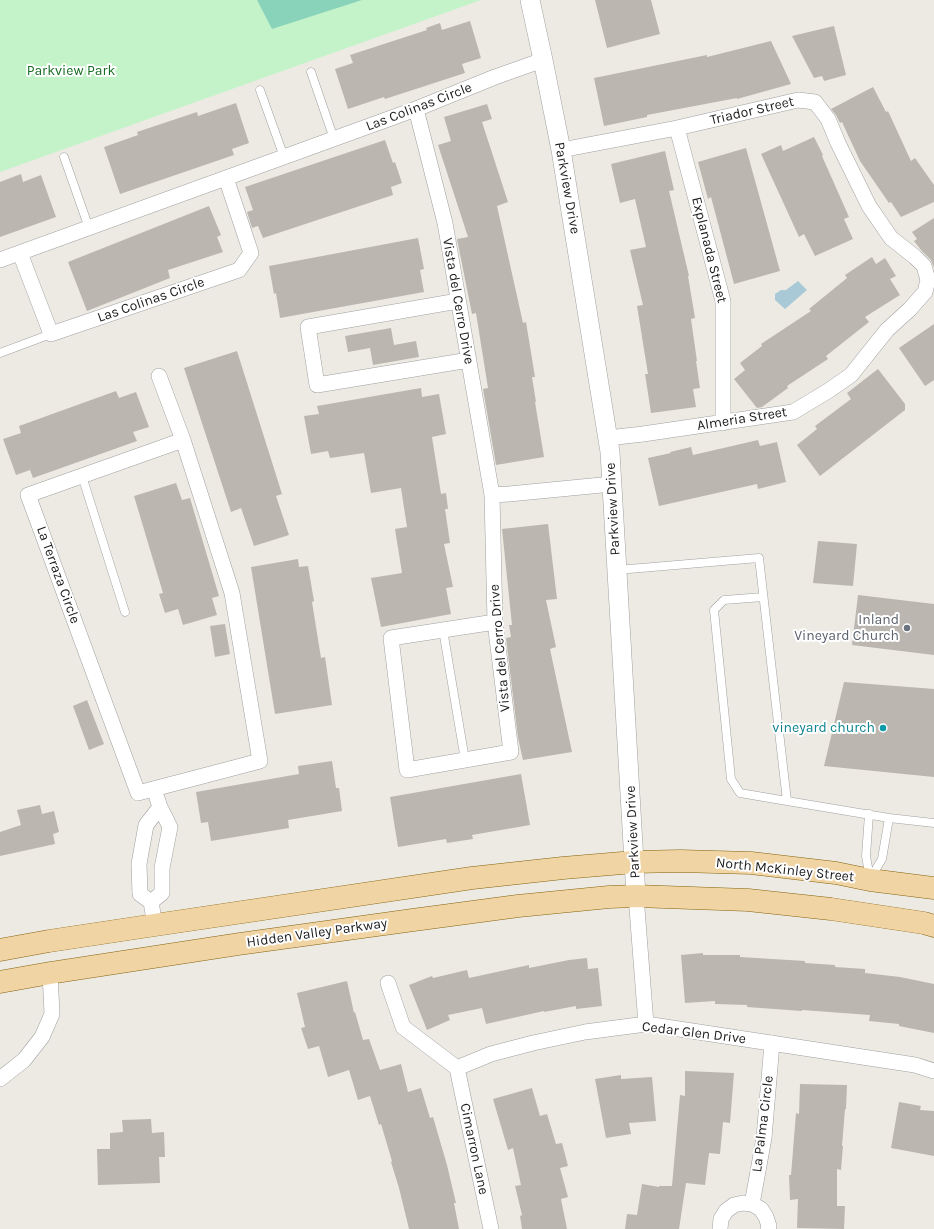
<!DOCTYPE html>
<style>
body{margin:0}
canvas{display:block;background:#eceae3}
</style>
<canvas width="934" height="1229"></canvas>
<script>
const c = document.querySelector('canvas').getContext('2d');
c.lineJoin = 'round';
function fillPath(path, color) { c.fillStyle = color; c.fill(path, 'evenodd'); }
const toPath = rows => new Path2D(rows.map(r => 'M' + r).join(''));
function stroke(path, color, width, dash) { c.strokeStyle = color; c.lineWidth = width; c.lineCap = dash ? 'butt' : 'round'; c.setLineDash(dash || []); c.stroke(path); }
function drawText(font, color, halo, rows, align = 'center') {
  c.font = font + ' Karla,sans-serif'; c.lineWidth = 4; c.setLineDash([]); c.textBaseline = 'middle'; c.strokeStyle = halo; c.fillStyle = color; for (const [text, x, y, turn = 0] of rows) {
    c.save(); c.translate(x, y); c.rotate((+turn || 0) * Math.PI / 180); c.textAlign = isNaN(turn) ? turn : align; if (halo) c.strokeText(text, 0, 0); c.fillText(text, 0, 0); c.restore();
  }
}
const park = toPath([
 [0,0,481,0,0,172]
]);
const pitch = toPath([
 [257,0,362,0,272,29]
]);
const water = toPath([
 [798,281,807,290,785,309,775,300,775,294,781,290,786,290]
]);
const building = toPath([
 [595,0,651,0,660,34,607,48],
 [470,21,481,58,462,64,465,73,385,99,384,97,348,109,335,69,353,63,350,55,427,30,426,28,440,23,442,30],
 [834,26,846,75,824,81,822,76,814,78,792,36],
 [771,41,791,84,737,99,737,98,647,115,647,117,604,126,594,78,707,55,707,57],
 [873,87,886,112,888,111,911,161,915,158,934,185,934,202,901,217,891,202,889,203,860,161,842,122,840,123,836,115,831,109],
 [236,103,249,143,232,149,234,155,120,194,104,147,138,135,137,132,197,112,198,116],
 [487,104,492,119,482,122,508,202,497,206,523,323,526,322,535,377,532,377,536,402,535,402,544,457,496,465,483,389,488,388,476,313,472,314,457,239,468,237,438,145,451,141,444,117],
 [814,137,823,155,822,156,849,217,844,219,853,239,815,256,804,234,799,237,761,154,781,145,783,151],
 [385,140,393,163,395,162,402,183,391,187,393,195,263,238,258,226,252,228,247,212,253,210,245,187],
 [746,148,780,271,734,284,711,197,708,199,698,162],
 [665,151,674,190,669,191,689,276,688,276,695,318,691,319,697,361,696,361,700,388,693,389,696,407,651,413,645,374,648,374,637,306,643,305,630,250,646,247,635,199,620,203,611,164],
 [21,174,23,182,41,175,56,217,0,237,0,182],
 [209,206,221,235,217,237,223,252,168,270,170,278,87,311,68,262],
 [934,218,934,268,931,260,921,250,914,241,917,239,912,232],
 [418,238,424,269,420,270,424,292,280,318,276,293,274,294,269,266],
 [872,257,876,264,885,258,896,276,890,279,900,295,865,317,869,322,826,356,828,359,787,386,788,388,762,407,757,408,734,379,745,370,740,363,762,346,761,344,811,311,809,309,847,278,845,275],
 [934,324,934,380,925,386,899,348],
 [391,328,394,345,416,341,419,357,373,365,370,348,348,352,345,336],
 [237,351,282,494,276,496,289,535,254,546,241,508,231,512,184,368],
 [878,369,905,404,905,410,820,476,797,445,817,429,815,426,851,399,847,393],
 [421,388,422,397,439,394,446,434,432,437,441,494,446,493,448,509,445,509,450,543,444,544,453,587,446,588,451,614,381,627,371,578,402,573,395,529,407,527,401,488,371,493,364,453,330,458,328,451,311,454,304,416,319,414,317,406],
 [116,391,119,398,136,392,149,427,133,432,137,441,33,478,30,470,16,475,3,439,21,433,19,426],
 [758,440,760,446,777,442,786,482,758,489,757,484,659,506,648,458,671,453,670,452,691,447,693,455],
 [176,483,182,500,190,498,219,596,212,598,217,615,183,625,178,609,165,613,159,594,163,593,134,496],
 [548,524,557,599,546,600,556,647,550,649,572,752,523,760,518,738,506,638,511,637,509,625,512,625,502,529],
 [818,541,857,544,853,586,813,583],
 [298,559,299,567,308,566,314,601,312,602,321,658,325,657,332,705,275,714,251,567],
 [858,595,934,604,934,655,852,645],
 [225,624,230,654,215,657,210,626],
 [844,682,934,689,934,777,824,766],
 [87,700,104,744,89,750,73,706],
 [332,761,336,788,339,788,342,811,288,820,289,828,211,841,208,822,201,823,196,792,299,774,298,766],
 [521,774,530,825,472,835,473,839,447,843,446,839,398,847,390,797],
 [40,805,42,814,54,811,59,832,53,834,55,844,0,856,0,832,21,825,17,810],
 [703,953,703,955,740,955,740,957,805,961,805,963,835,965,835,967,865,969,865,973,900,977,934,984,934,1033,899,1026,899,1024,869,1021,870,1015,802,1010,802,1011,747,1007,747,1005,715,1004,715,1001,685,1003,681,955],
 [587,958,588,969,598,968,602,1006,576,1009,576,1006,544,1012,544,1011,486,1024,482,1008,448,1015,450,1020,427,1030,409,985,432,976,433,978,467,970,469,978,529,965,529,968,569,960],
 [347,981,354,1013,355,1012,363,1040,369,1039,380,1070,401,1064,408,1092,421,1088,430,1118,433,1117,447,1165,456,1203,454,1203,459,1229,409,1229,399,1188,391,1162,392,1161,381,1124,379,1125,370,1096,358,1100,349,1070,328,1077,319,1046,308,1049,301,1028,305,1027,297,993],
 [685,1071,734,1073,730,1123,723,1122,720,1154,709,1153,705,1185,686,1183,679,1229,625,1229,627,1214,637,1215,642,1184,659,1187,659,1186,672,1186,680,1095,685,1096],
 [621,1075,621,1079,652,1077,656,1121,629,1123,631,1134,606,1138,595,1079],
 [800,1084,847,1085,846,1109,845,1109,842,1146,843,1146,841,1170,837,1169,837,1206,845,1206,844,1229,797,1228,798,1199,790,1200,789,1175,791,1175,796,1113,799,1114],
 [532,1088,540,1116,547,1114,556,1144,562,1143,568,1166,560,1168,568,1197,561,1199,567,1229,522,1229,520,1216,522,1215,515,1186,521,1185,513,1148,508,1150,493,1099],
 [899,1102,921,1106,920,1110,934,1111,934,1156,891,1148],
 [151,1119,152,1133,164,1132,165,1157,159,1157,160,1183,98,1185,97,1149,110,1149,110,1133,123,1132,122,1120]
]);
const service = toPath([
 [311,72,334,139],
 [260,90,284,157],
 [64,157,89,228],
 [0,353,51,334],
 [82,476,125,612],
 [617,570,759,558,787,801,889,818,934,823],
 [763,597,724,600,714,610,731,779,740,793,787,801],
 [443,630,465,760],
 [869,814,866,856,870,879],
 [870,879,882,859,889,818]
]);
const minor = toPath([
 [416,109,445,223,492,495,495,622,511,752,407,770,391,638,495,622],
 [677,128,723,301,723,423],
 [561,150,677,128,798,100,815,102,828,119,838,143,869,206,891,238,915,257,924,266,928,280,925,292,910,309,887,330,851,375,828,391,793,412,643,434,608,438],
 [20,253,51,334,239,270,251,253,226,178],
 [0,260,416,109,495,77,543,60],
 [458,301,308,327,317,385,469,360],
 [159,376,183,440,232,593,260,761,138,793,28,495,183,440],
 [492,495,509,494,612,484],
 [636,896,646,1024],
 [151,902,162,893,162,868,170,827,160,807,157,798],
 [155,925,151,902,140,894,139,864,146,825,160,807],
 [388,983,403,1027,457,1068],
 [457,1068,491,1054,533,1043,585,1032,646,1024,915,1065,934,1071],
 [457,1068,491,1229],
 [0,1079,24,1060,42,1037,52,1014,50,973],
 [752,1204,764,1138,772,1043],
 [720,1229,721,1219,726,1211,734,1205,743,1203,752,1204,761,1209,766,1217,769,1226,768,1229]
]);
const tertiary = toPath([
 [530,0,543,60,561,150,610,452,636,896]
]);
const primary = toPath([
 [0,950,49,941,155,925,472,878,563,868,634,862,680,861,751,863,836,873,870,880,934,888],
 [0,982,50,973,239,944,413,920,518,906,609,897,636,896,748,900,831,909,924,923,934,926]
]);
const markers = [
 [907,628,4,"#6b7280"],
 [883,728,4,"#0f9aa8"]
];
const parkNames = [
 ["Parkview Park",71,71]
];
const streetNames = [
 ["Las Colinas Circle",419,107,-21],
 ["Triador Street",752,111,-13],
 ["Parkview Drive",567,188,80],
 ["Explanada Street",709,250,76],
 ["Las Colinas Circle",151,300,-19],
 ["Vista del Cerro Drive",458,301,80],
 ["Almeria Street",742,419,-9],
 ["Parkview Drive",613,509,-93],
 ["La Terraza Circle",58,575,70],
 ["Vista del Cerro Drive",500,648,-95],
 ["Parkview Drive",633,832,-93],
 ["North McKinley Street",785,870,6],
 ["Hidden Valley Parkway",317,933,-8],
 ["Cedar Glen Drive",694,1033,7],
 ["La Palma Circle",763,1124,-83],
 ["Cimarron Lane",474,1149,78]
];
const worshipNames = [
 ["Inland",899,620],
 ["Vineyard Church",899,636]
];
const cultureNames = [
 ["vineyard church",875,728]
];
fillPath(park, '#c4f3ca');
fillPath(pitch, '#89d3bb');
fillPath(water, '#a8c9d5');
fillPath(building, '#bcb6b0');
stroke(service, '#a0a0a0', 9);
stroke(minor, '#a0a0a0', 16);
stroke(tertiary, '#a0a0a0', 20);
stroke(primary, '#846410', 23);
stroke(service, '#fff', 8);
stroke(minor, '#fff', 15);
stroke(tertiary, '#fff', 19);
stroke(primary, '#f1d4a3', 22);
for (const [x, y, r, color] of markers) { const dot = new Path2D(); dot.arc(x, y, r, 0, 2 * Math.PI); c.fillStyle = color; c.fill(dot); stroke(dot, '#fff', 1.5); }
drawText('14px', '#176d23', '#fff', parkNames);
drawText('14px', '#1c1c1c', '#fff', streetNames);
drawText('14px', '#5b616d', '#fff', worshipNames, 'right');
drawText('14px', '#0d838f', '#fff', cultureNames, 'right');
</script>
